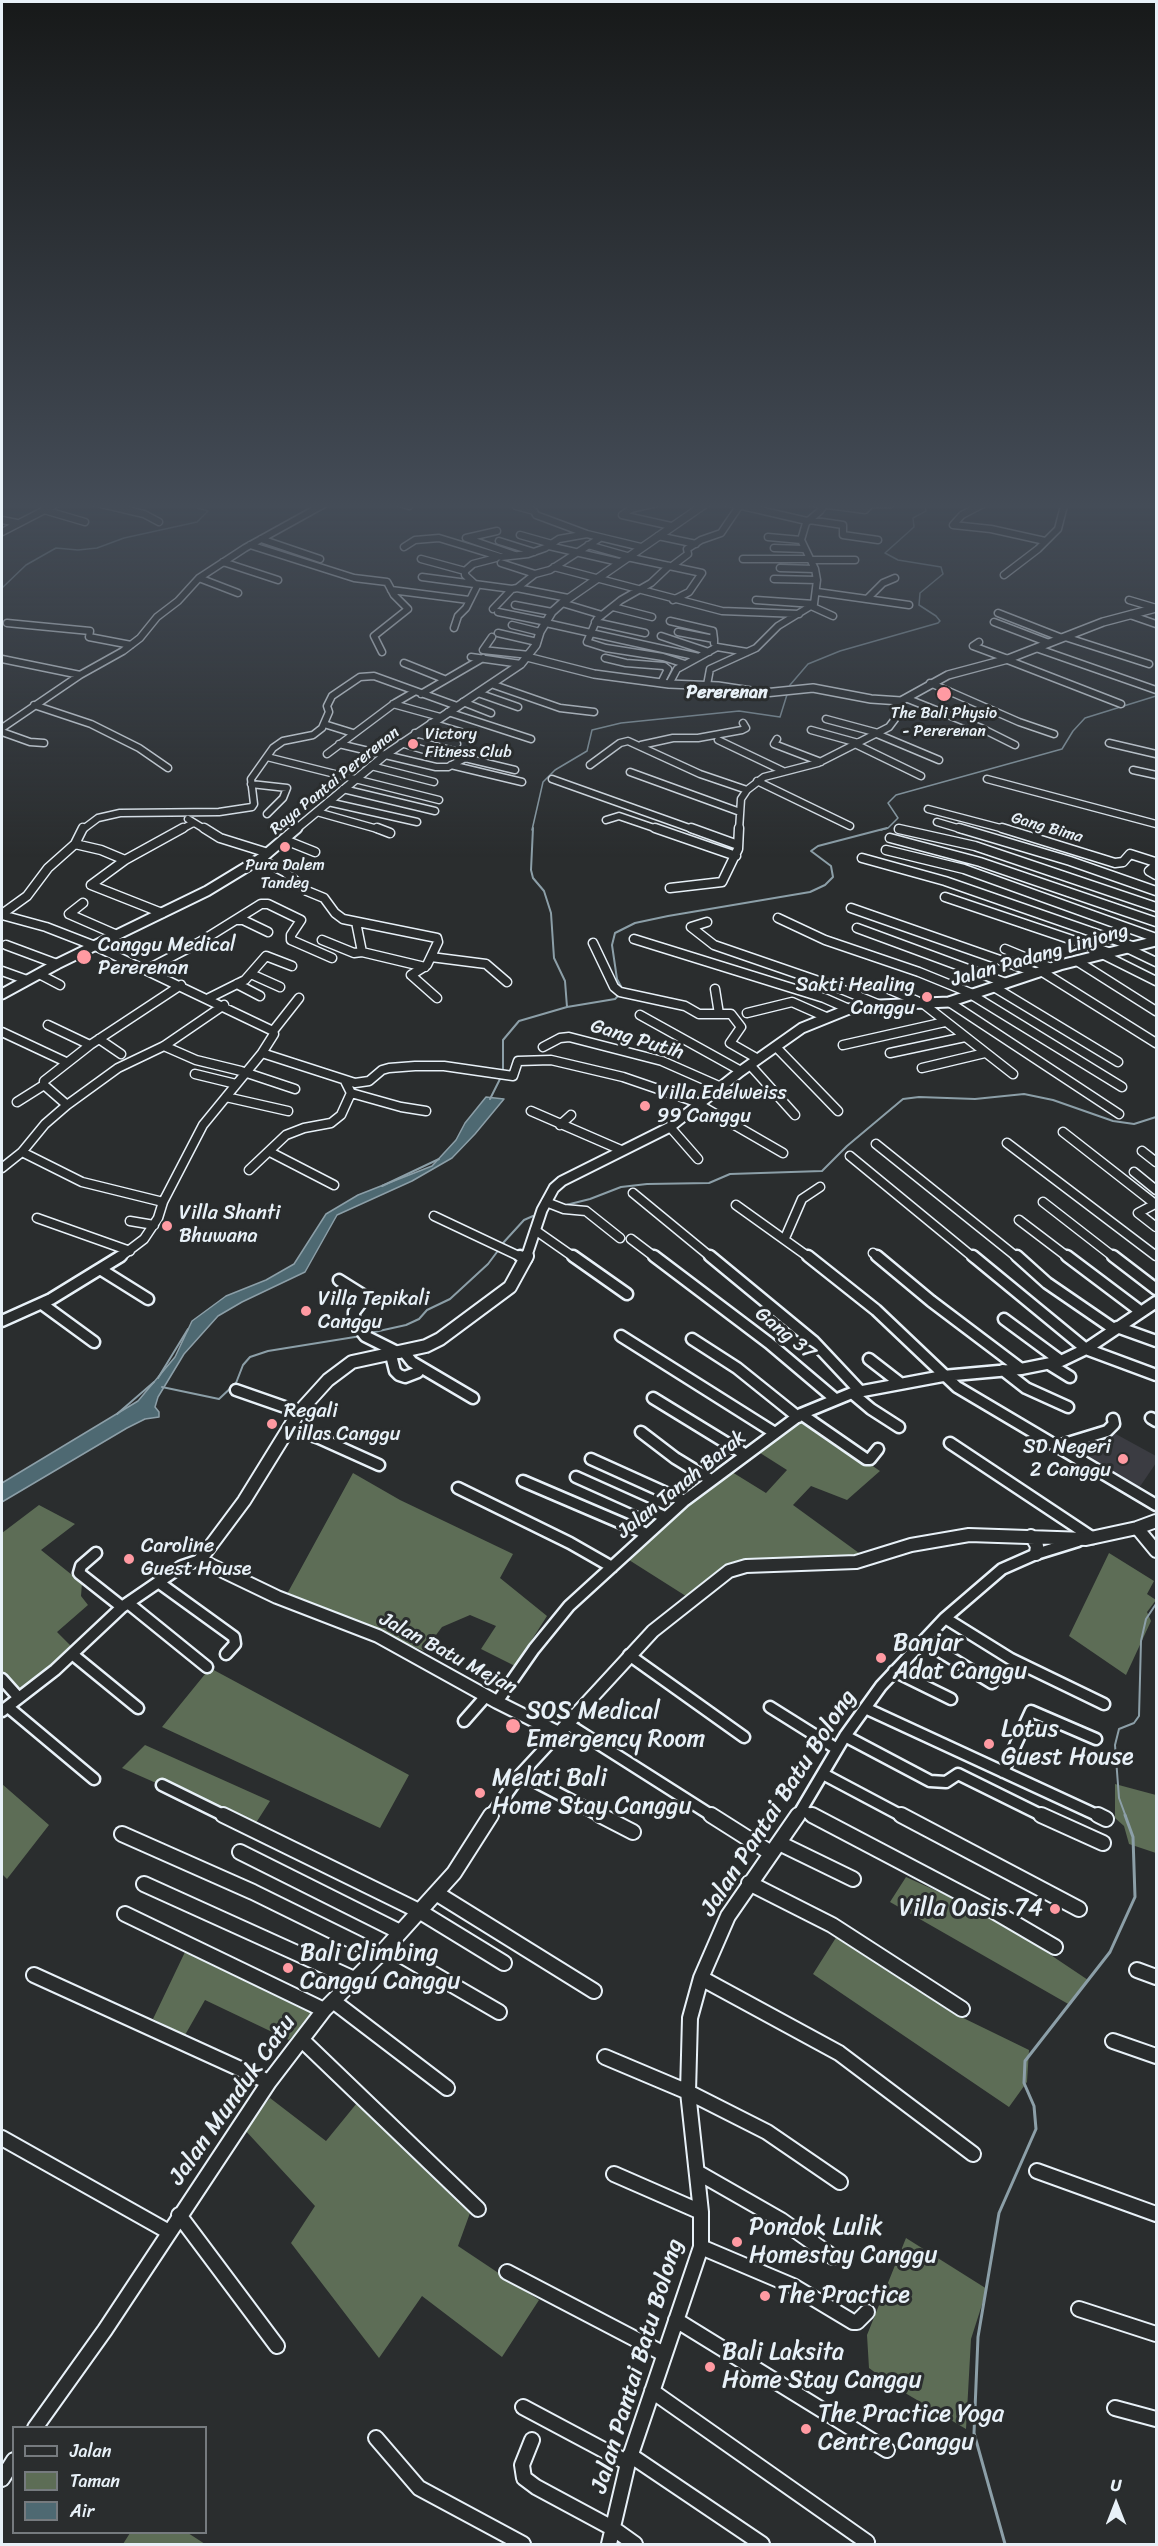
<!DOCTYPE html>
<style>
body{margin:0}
#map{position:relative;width:1158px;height:2546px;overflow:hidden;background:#2a2d2e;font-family:Sriracha,sans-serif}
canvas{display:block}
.frame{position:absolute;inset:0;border:3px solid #e8f1f8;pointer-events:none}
.legend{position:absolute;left:12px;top:2426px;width:195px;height:108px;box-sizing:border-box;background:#2a2d2e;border:2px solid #767b7f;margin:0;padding:8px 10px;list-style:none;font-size:18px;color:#e8f1f8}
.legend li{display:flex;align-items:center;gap:12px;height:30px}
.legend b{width:30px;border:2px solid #767b7f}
.north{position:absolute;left:1086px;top:2474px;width:60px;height:60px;-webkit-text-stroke:4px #2a2d2e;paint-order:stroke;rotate:0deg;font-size:16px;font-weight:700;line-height:24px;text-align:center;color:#e8f1f8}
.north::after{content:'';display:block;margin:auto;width:21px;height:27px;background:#e8f1f8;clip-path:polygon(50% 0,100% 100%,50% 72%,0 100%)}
</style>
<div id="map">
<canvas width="1158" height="2546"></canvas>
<div class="frame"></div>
<ul class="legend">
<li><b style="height:8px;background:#2a2d2e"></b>Jalan</li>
<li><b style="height:16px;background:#5d6d56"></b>Taman</li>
<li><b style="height:16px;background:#4e6972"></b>Air</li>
</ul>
<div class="north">U</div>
</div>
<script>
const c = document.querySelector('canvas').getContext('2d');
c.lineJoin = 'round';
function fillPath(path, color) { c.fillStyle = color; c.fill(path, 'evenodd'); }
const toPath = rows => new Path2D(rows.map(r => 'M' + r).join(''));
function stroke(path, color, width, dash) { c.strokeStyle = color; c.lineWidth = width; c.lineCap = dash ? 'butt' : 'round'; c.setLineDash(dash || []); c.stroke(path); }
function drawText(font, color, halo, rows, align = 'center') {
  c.font = font + ' Sriracha,sans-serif'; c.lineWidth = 6; c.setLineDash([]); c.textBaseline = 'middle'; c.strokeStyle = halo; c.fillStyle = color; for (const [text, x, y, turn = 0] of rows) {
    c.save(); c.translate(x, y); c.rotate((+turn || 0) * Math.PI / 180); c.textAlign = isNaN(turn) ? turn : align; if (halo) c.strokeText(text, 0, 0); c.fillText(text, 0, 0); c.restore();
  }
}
const built = toPath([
 [1114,1433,1156,1456,1156,1463,1139,1488,1068,1446]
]);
const green = toPath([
 [802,1418,880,1471,847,1500,811,1486,793,1505,859,1553,854,1559,732,1563,689,1598,629,1560,675,1514,732,1472,766,1493,787,1470,757,1451],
 [353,1473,400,1500,513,1554,500,1578,547,1616,515,1666,481,1649,496,1626,470,1615,442,1627,424,1651,287,1594],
 [39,1505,75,1524,41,1550,82,1583,81,1596,88,1605,57,1632,71,1646,20,1692,2,1673,2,1533],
 [1109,1553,1154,1581,1147,1594,1156,1600,1147,1612,1151,1621,1126,1675,1069,1636],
 [210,1668,409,1775,380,1828,162,1727],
 [145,1745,270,1801,254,1826,122,1768],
 [2,1784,49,1825,7,1879,2,1874],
 [1115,1784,1156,1795,1156,1853,1129,1844,1124,1826,1115,1818],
 [906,1877,994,1917,1088,1980,1070,2005,890,1902],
 [837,1936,953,2013,1029,2050,1027,2082,1009,2107,813,1974],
 [185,1952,315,2011,289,2040,205,2000,185,2035,153,2019],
 [270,2098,326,2141,357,2103,470,2213,458,2246,539,2300,502,2357,422,2296,379,2358,291,2243,315,2206,244,2129],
 [906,2238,987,2289,971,2339,966,2429,895,2387,869,2368,867,2335],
 [130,2533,188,2533,205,2544,123,2544]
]);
const water = toPath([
 [486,1097,504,1099,475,1134,452,1158,412,1181,337,1215,305,1272,242,1302,218,1316,184,1354,158,1397,155,1407,159,1412,159,1417,145,1419,127,1428,2,1502,2,1483,138,1401,175,1357,192,1321,226,1296,266,1280,294,1264,326,1214,358,1195,432,1166,456,1140,465,1123,486,1097]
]);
const streamFar2 = toPath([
 [2,588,26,565,56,548,78,550,97,548,124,538,197,522,208,511,197,508,203,502],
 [532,830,543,782,555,770,587,751,592,730,621,723,739,711,780,717,790,685,808,664,840,651,938,623,940,621,936,616,919,605,920,593,943,574,941,567,898,560,885,553,914,527,913,518,926,511,924,502],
 [881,830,888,828,898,818,888,803,896,795,1062,749,1073,731,1085,718,1156,696]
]);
const streamFar1 = toPath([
 [533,828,531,870,533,878,544,891,551,913,554,958,565,981,567,1007],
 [623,990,617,979,612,945,615,933,635,923,668,916,810,892,825,885,833,877,831,866,811,851,818,846,887,828],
 [503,1072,503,1040,519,1021,567,1007,615,999,620,994],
 [490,1099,501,1077],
 [382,1186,439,1159],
 [562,1206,590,1199,621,1187,647,1184,709,1183,730,1174,822,1171,847,1146,903,1099,919,1097,975,1099,1024,1094,1053,1100,1113,1121,1134,1124,1156,1117],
 [503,1243,524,1220,533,1216],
 [370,1333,406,1325,419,1319,427,1310,450,1299,488,1264,497,1252],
 [158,1378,188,1329],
 [162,1387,219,1399,236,1383,243,1365,250,1357,268,1351,361,1336],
 [117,1414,154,1382],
 [1126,1817,1119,1798,1115,1745,1119,1729,1134,1723,1139,1716,1141,1641,1146,1619,1156,1604]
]);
const stream = toPath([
 [1005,2544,974,2433,978,2337,999,2213,1036,2129,1034,2106,1024,2083,1025,2061,1110,1952,1135,1897,1133,1837,1125,1815]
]);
const minorFar3 = toPath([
 [93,502,144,514,159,522],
 [396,502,409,506],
 [513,502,516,506,534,511,536,515,587,534,641,547],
 [661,502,631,509,622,515,671,526],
 [725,502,807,521],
 [805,502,865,510,871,504,891,504],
 [985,503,962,515,953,525,991,529,1045,541],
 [44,510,85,522],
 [2,520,17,523],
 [809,520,843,525,843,535,878,540],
 [497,531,466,538,515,555],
 [2,532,60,502],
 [520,535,552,544],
 [658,536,696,544],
 [768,537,801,540],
 [261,539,320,559],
 [499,541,534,552],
 [250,545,354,578,387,582,394,595,408,609,374,636,382,652],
 [588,545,627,556],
 [549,546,619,562],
 [404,547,415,540,439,538,501,557,528,554,545,548,559,539,587,534],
 [774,548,804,549],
 [627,557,702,573,689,592,673,600],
 [421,559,465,571],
 [743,559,810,559],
 [811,560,855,560],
 [223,562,278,580],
 [501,563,535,574],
 [669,566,651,583,621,600,597,619,587,642,606,648,663,657,685,664],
 [672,566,688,554,687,549,701,540,721,533,740,505],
 [554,567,722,611,799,614],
 [780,568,815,569],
 [1004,575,1038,549,1058,529,1065,502],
 [422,577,512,589],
 [199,578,238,593],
 [774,579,817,580],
 [477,586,465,575,465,571,473,564,496,558],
 [517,588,568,598],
 [391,590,469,600],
 [817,592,909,605],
 [868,598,883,583,895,578],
 [756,600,814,604],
 [1129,600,1156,608],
 [562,603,602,615],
 [515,605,552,612],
 [811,606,833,616],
 [613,607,652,617],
 [493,609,512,589,517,588,535,574,550,570,600,538],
 [498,612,547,622],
 [998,613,1062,638],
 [1130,615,1156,624],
 [670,621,713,631,714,639],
 [595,622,645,633],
 [994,622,1049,643],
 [7,623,90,631,89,637,131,645],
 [546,623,699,657],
 [512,625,540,632],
 [454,628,458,616,466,608,477,586],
 [678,632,714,639,714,643],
 [498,633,537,642],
 [661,636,709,652],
 [492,637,483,650,529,655],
 [1065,637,1149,664],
 [979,642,973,646,1008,659],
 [1036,648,1156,690],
 [471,657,521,664],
 [605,658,626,663,664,666,668,669,661,683],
 [2,659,80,675],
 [1005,659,1121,704],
 [404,663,444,679],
 [930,683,1019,722,1054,734],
 [669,684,677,669,717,647,747,652],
 [494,685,560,708,594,712],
 [707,685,710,669,756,648,778,626,814,604,817,580,815,569,801,540,806,523,820,511,826,502],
 [478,693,518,707],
 [421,694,483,658],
 [908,699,981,728,1015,745],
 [463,702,491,713],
 [393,704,440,717],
 [34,705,91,724,139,748,168,768],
 [448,712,531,739],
 [826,719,878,733],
 [431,723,474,736],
 [324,724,353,733],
 [2,728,80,675,123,651,140,638,157,617,178,601,199,578,245,548,328,502],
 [811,730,858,743],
 [2,732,30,742,44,743],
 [415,733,457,744],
 [877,734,939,760],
 [777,739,774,744,821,762],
 [718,740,783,771],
 [401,743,438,754],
 [1109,743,1156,754],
 [339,744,436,767,448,767,465,758,515,770],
 [855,744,921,776],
 [641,745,673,738,698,738,742,730,746,728,743,723],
 [327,754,395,703,414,692],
 [267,757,439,800],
 [451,765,522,782],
 [590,765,620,743,628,741,700,774,747,790],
 [371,766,434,782],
 [1133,770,1156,775],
 [630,772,740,812],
 [552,779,695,830],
 [987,779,1156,824],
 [757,781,850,826],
 [251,784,287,788,283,798,267,814],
 [343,789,435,811],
 [328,802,417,822],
 [928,809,1008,830],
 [317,812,381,830],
 [188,819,206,830],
 [606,820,619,816,660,830],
 [937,822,964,830],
 [899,829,903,830],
 [82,830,98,818,120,813,219,812,252,807,254,804,251,779,273,748,283,741,313,735,322,728,329,712,327,706,332,696,360,677,374,676,457,706],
 [180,830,193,823],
 [739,830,741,799,747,790,764,777,818,763,889,727,898,715,895,702]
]);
const minorFar2 = toPath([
 [204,828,220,838,268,853],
 [377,828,390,833],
 [655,828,736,856],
 [691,828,738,845],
 [959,828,1070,861,1156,891],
 [1002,828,1115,863,1123,862,1130,854,1155,862,1156,865,1149,871,1156,875],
 [899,829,975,846,1156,907],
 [890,838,980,862,1156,922],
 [285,840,315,852],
 [75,844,101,850,125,860],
 [886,850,964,869,1156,938],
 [862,858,945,881,1135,947],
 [260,859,285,872,307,891,324,898,335,913,343,919,437,938,438,942,427,965,411,975,437,998],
 [670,888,722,882,738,849,739,828],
 [945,897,1111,953],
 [83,903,69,914,117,935],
 [851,908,1037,973],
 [162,913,91,885,125,860,183,828],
 [2,914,27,896,48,868,75,844,83,828],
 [2,915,46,927,95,946,273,1031,274,1034,262,1053,203,1125,163,1202,158,1218,144,1239,119,1258],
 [778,918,825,940,919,972,973,994],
 [236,920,243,920,268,932],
 [356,922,362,952],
 [707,922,691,927,714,945,836,987,880,1005],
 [857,928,1006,983],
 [634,939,824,998,849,1009],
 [322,940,354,953,362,952,425,967],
 [593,943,614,987,620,992,685,1006,699,1014,731,1014,741,1027,730,1043,758,1059],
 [6,945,57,964],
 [1005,949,1051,968],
 [1129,949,1156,962],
 [1104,955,1156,981],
 [431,957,486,964,507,982],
 [1077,961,1156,1011],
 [148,969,200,942,261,904,268,904,301,920,291,935,291,940,332,958],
 [2,971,27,980],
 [1041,971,1156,1043],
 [39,974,60,985],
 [251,974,280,987],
 [237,984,260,996],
 [879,985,917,1001],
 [994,987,1118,1062],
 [715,989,719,1014],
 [972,995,1122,1087],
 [209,998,245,980,266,956,292,966],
 [921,1002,1013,1074],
 [949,1002,1119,1114],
 [747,1013,792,1002,826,1017],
 [640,1015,741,1071],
 [48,1025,90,1045],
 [273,1031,299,998],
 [2,1032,66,1062],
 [99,1039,121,1054],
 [843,1045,945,1022],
 [164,1046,196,1060,241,1071,295,1089],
 [543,1047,560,1038,569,1037,662,1061,721,1087],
 [776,1047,838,1111],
 [262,1053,355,1083,369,1081,382,1070,389,1068,415,1066,444,1066,513,1076,518,1061,551,1060,623,1077,693,1101,783,1153],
 [890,1053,965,1037],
 [750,1065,795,1115],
 [922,1068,985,1053],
 [195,1074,236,1084],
 [351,1093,401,1107,426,1111],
 [226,1097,288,1111],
 [17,1102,44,1085],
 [67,1105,118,1068,164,1046,224,1005],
 [531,1111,621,1150],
 [560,1125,571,1115],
 [670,1127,698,1159],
 [1063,1132,1155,1204,1138,1213,1156,1227],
 [1007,1143,1156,1256],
 [876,1144,1018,1258],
 [1142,1151,1156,1162],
 [22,1152,82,1182,163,1202],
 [270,1152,334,1185],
 [850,1156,974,1258],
 [2,1168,22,1152,45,1124,67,1105,44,1085,44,1081,90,1045,181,985],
 [249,1170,286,1135,304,1128,331,1123,341,1115,351,1093,345,1081],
 [1134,1172,1156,1190],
 [633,1193,712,1258],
 [546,1202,564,1209,586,1211,620,1238],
 [1043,1202,1115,1258],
 [736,1205,810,1258],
 [434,1216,523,1258],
 [37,1218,130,1251],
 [1019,1220,1069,1258],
 [130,1221,154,1225],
 [535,1230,575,1258],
 [785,1238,802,1199,820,1187],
 [631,1239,656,1258],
 [873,1253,879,1258]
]);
const minorFar1 = toPath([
 [520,1256,526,1259],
 [573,1256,627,1294],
 [654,1256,769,1343,834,1398],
 [710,1256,813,1341,860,1391],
 [808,1256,876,1310,957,1387,1156,1505],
 [877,1256,931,1301,1021,1369],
 [973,1256,1086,1349,1156,1375],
 [1017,1256,1047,1283,1114,1329],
 [1067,1256,1140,1311],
 [1113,1256,1156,1289],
 [100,1269,148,1299],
 [339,1280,363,1295,364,1299,354,1312,354,1317,355,1323,365,1336,399,1353],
 [42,1304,94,1342],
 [1004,1319,1061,1361],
 [2,1321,51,1299,121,1256],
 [1117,1327,1156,1341],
 [621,1336,775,1433],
 [692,1339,737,1368,798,1417],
 [404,1352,412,1362,473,1398],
 [391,1355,395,1371,399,1375,405,1377,418,1372],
 [869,1359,900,1383],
 [1049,1364,1070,1377],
 [1003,1370,1026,1388,1068,1407],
 [236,1390,299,1412],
 [852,1393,871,1409,899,1427],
 [653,1398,746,1455],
 [801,1414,866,1459,870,1459,878,1449],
 [1151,1418,1156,1421],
 [290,1428,319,1438,379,1465],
 [641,1432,675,1458,711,1480],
 [950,1443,1093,1538],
 [1058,1446,1107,1431,1114,1424,1113,1419],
 [591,1459,684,1501],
 [576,1477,665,1517],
 [523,1481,647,1534],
 [458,1488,570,1543,612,1567],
 [96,1553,81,1566,79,1573,122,1607],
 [158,1582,234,1637,235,1644,226,1654],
 [128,1603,207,1667],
 [945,1618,1011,1659,1104,1704],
 [923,1641,992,1683],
 [72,1654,138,1708],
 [629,1655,744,1737],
 [894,1671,951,1699],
 [2,1679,19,1698],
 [497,1702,534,1649,569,1606,684,1501,801,1414,852,1393,943,1376,1021,1369,1061,1361,1086,1349,1156,1302],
 [8,1707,94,1779],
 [770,1707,837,1749],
 [865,1708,1101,1817],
 [2,1711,55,1670,122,1607,182,1566,200,1560],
 [464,1721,486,1696],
 [566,1723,714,1817],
 [845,1736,930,1781,946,1782,958,1774,1045,1817],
 [1003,1772,1031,1711,1096,1739],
 [521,1774,603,1817],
 [823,1774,904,1817],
 [162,1785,227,1817],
 [802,1810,815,1817],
 [490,1817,521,1774,559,1733],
 [797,1817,845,1736,881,1686,945,1618,1002,1569,1036,1554,1078,1541]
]);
const minor = toPath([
 [223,1815,419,1911,504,1963],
 [600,1815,633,1832],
 [711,1815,771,1853],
 [812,1815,985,1906,1055,1947],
 [901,1815,1079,1909],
 [1041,1815,1103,1843],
 [1098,1815,1106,1819],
 [122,1834,253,1892,379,1954],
 [779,1843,853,1879],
 [240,1852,400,1932],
 [749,1883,832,1925,962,2009],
 [144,1884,354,1979],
 [436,1893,594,1991],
 [125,1914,324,2010],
 [387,1947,499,2012],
 [1137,1970,1156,1977],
 [34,1975,269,2082],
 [701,1978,839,2053,973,2154],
 [333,2001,447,2088],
 [302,2040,478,2209],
 [1113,2041,1156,2056],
 [605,2057,688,2092,767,2132,840,2182],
 [2,2138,169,2232],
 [1037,2171,1156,2214],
 [697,2172,781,2220,833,2257],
 [614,2174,701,2212],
 [179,2215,277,2346],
 [701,2247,793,2286,853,2322,857,2322,867,2312],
 [507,2272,664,2354],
 [1079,2309,1156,2334],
 [676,2320,887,2450],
 [652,2391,867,2542],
 [523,2407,628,2463],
 [1115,2408,1156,2419],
 [35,2428,105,2330,269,2082,324,2010,387,1947,454,1873,491,1815],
 [376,2438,419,2488,523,2544],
 [532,2440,522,2465,524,2478,536,2487,614,2529,635,2544],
 [630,2455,762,2544],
 [2,2479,14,2460],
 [609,2544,628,2463,701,2247,701,2212,688,2092,690,2018,701,1978,728,1916,798,1815]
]);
const tertiaryFar2 = toPath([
 [527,657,594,674,669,684,718,686,764,693,813,688,871,699,901,701,948,675,1008,659,1103,622,1156,608],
 [295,830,385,755,521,664,536,645,540,632,552,612,562,603,708,502]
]);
const tertiaryFar1 = toPath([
 [2,994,57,964,207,891,263,857,297,828],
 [526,1258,542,1210,554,1188,562,1181,670,1127,741,1071,802,1028,849,1009,880,1005,949,1002,1060,965,1156,941]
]);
const tertiary = toPath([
 [527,1256,510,1287,440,1339,426,1346,352,1362,328,1380,299,1412,244,1501,200,1560,277,1597,378,1636,497,1702,559,1733,653,1631,729,1571,746,1566,856,1562,911,1545,969,1535,1086,1539,1137,1528,1156,1521],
 [1137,1528,1156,1551],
 [1031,1536,1037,1546,1036,1554]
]);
const markers = [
 [944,694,8,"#ff9aa2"],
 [413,744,6,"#ff9aa2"],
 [285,847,6,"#ff9aa2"],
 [84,957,8,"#ff9aa2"],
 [927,997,6,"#ff9aa2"],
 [645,1106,6,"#ff9aa2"],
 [167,1226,6,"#ff9aa2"],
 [306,1311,6,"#ff9aa2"],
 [272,1424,6,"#ff9aa2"],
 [1123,1459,6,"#ff9aa2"],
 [129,1559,6,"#ff9aa2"],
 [881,1658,6,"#ff9aa2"],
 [513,1726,8,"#ff9aa2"],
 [989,1744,6,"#ff9aa2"],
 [480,1793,6,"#ff9aa2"],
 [1055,1909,6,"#ff9aa2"],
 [288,1968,6,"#ff9aa2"],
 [737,2242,6,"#ff9aa2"],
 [765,2296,6,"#ff9aa2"],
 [710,2367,6,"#ff9aa2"],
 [806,2429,6,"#ff9aa2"]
];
const farPoinames = [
 ["The Bali Physio",944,714],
 ["- Pererenan",944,732],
 ["Victory",425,735,"left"],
 ["Fitness Club",425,753,"left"],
 ["Pura Dalem",285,866],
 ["Tandeg",285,884]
];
const farStreetnames = [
 ["Raya Pantai Pererenan",335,781,-39],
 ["Gang Bima",1047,828,16]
];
const farQuarternames = [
 ["Pererenan",727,693]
];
const poiNames = [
 ["Canggu Medical",98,946],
 ["Pererenan",98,969],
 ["Sakti Healing",915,986,"right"],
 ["Canggu",915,1009,"right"],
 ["Villa Edelweiss",657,1094],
 ["99 Canggu",657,1117],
 ["Villa Shanti",179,1214],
 ["Bhuwana",179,1237],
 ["Villa Tepikali",318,1300],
 ["Canggu",318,1323],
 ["Regali",284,1412],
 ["Villas Canggu",284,1435],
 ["SD Negeri",1111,1448,"right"],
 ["2 Canggu",1111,1471,"right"],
 ["Caroline",141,1547],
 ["Guest House",141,1570]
];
const streetNames = [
 ["Jalan Padang Linjong",1040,956,-16],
 ["Gang Putih",637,1040,17],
 ["Gang 37",785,1334,39],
 ["Jalan Tanah Barak",682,1485,-39],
 ["Jalan Batu Mejan",448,1654,28]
];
const nearPoinames = [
 ["Banjar",893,1644],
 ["Adat Canggu",893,1672],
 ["SOS Medical",526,1712],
 ["Emergency Room",526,1740],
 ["Lotus",1001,1730],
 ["Guest House",1001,1758],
 ["Melati Bali",492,1779],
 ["Home Stay Canggu",492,1807],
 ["Villa Oasis 74",1043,1909,"right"],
 ["Bali Climbing",300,1954],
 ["Canggu Canggu",300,1982],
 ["Pondok Lulik",749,2228],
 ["Homestay Canggu",749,2256],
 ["The Practice",777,2296],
 ["Bali Laksita",722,2353],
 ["Home Stay Canggu",722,2381],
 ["The Practice Yoga",818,2415],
 ["Centre Canggu",818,2443]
];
const nearStreetnames = [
 ["Jalan Pantai Batu Bolong",779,1803,-57],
 ["Jalan Munduk Catu",233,2100,-55],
 ["Jalan Pantai Batu Bolong",638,2366,-73]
];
fillPath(built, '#3b3c42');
fillPath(green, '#5d6d56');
fillPath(water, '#4e6972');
stroke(water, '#8c9fa8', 1.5);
stroke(streamFar2, '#8c9fa8', 1.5);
stroke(streamFar1, '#8c9fa8', 2);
stroke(stream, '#8c9fa8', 3);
stroke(minorFar3, '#e8f1f8', 9);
stroke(minorFar2, '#e8f1f8', 11);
stroke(minorFar1, '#e8f1f8', 15);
stroke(minor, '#e8f1f8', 18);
stroke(tertiaryFar2, '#e8f1f8', 10);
stroke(tertiaryFar1, '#e8f1f8', 13);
stroke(tertiary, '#e8f1f8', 16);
stroke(minorFar3, '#2a2d2e', 6);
stroke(minorFar2, '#2a2d2e', 8);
stroke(minorFar1, '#2a2d2e', 10);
stroke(minor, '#2a2d2e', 14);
stroke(tertiaryFar2, '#2a2d2e', 7);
stroke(tertiaryFar1, '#2a2d2e', 9);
stroke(tertiary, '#2a2d2e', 12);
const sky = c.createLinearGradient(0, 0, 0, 858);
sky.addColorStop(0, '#171919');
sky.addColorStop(0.59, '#444c57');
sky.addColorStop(1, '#444c5700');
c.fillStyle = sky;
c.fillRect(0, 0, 1158, 858);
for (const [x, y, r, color] of markers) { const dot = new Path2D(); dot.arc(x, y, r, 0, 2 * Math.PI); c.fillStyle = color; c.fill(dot); stroke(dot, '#2a2d2e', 2); }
drawText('16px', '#e8f1f8', '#2a2d2e', farPoinames);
drawText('16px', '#e8f1f8', '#2a2d2e', farStreetnames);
drawText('bold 18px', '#e8f1f8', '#2a2d2e', farQuarternames);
drawText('20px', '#e8f1f8', '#2a2d2e', poiNames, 'left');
drawText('20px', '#e8f1f8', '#2a2d2e', streetNames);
drawText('24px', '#e8f1f8', '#2a2d2e', nearPoinames, 'left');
drawText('24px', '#e8f1f8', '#2a2d2e', nearStreetnames);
</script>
